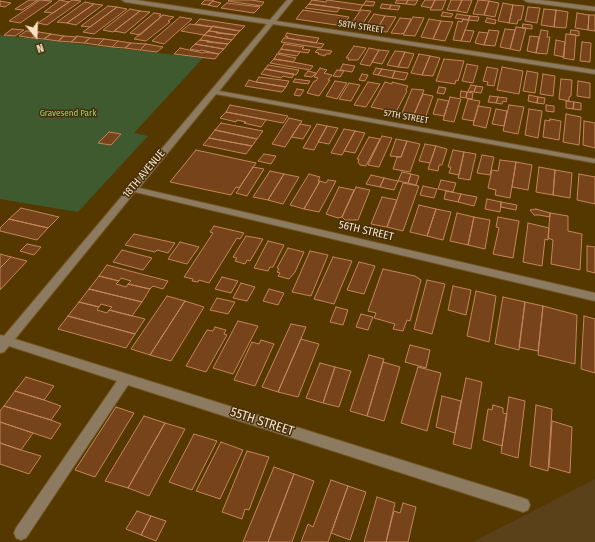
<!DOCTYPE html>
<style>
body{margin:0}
#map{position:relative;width:595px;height:542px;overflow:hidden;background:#553700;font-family:"Fira Sans Condensed",sans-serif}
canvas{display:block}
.north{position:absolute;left:16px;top:16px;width:40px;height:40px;-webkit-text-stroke:3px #452f0c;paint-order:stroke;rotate:161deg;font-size:11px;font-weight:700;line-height:16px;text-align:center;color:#fbe4c4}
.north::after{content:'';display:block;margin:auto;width:14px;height:18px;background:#fbe4c4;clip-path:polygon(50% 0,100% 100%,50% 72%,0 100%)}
</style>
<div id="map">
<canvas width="595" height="542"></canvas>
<div class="north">N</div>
</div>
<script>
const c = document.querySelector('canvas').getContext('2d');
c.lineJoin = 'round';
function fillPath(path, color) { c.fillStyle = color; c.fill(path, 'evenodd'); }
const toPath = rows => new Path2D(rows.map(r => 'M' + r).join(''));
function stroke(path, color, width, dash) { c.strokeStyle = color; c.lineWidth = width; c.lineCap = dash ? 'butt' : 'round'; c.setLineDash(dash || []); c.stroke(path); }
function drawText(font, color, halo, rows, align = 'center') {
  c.font = font + ' "Fira Sans Condensed",sans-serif'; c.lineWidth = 3; c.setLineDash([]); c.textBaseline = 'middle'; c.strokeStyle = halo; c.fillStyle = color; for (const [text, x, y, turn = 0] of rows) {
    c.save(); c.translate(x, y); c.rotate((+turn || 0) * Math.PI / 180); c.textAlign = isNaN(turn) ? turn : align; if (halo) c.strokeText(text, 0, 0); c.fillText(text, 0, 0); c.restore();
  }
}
const built = toPath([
 [595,479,595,542,473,542]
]);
const green = toPath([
 [0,35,203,58,134,133,148,136,78,212,0,199]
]);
const building = toPath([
 [29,0,38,0,22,10,15,9,29,0],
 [40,0,52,1,20,23,9,21,40,0],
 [60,0,69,2,53,13,44,12,60,0],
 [72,0,81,1,47,25,38,23,72,0],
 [205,0,214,0,209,5,201,4,205,0],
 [229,0,251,0,264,2,261,6,228,1,229,0],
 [312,0,326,2,327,0,363,5,359,11,309,4,312,0],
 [397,0,408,0,406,4,395,3,397,0],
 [408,0,418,0,415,5,406,4,408,0],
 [425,0,435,0,431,8,421,6,425,0],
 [435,0,446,0,442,10,430,10,435,0],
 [451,0,462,0,457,11,447,10,451,0],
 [462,0,472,0,467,13,457,11,462,0],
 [478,0,489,1,484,15,473,14,478,0],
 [0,1,11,3,5,7,0,6,0,1],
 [213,1,221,3,217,7,208,5,213,1],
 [366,1,375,2,373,6,363,5,366,1],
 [489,1,499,3,495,17,484,15,489,1],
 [85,2,94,4,67,23,57,22,85,2],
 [227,3,260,7,254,13,221,8,227,3],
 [503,3,513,5,509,23,498,21,503,3],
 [94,4,103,5,76,25,67,23,94,4],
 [309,4,340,8,337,12,305,8,309,4],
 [382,4,391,5,389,9,380,8,382,4],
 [391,5,400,6,398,10,389,9,391,5],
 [513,5,524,6,521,20,518,20,517,24,509,23,513,5],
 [108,6,117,7,90,27,81,26,108,6],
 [117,7,127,9,94,34,83,32,117,7],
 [528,7,540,8,537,23,525,21,528,7],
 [130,9,140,11,113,32,103,30,130,9],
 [544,9,556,10,554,27,541,25,544,9],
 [303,10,349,17,343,26,296,19,303,10],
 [361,10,371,11,360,28,351,27,352,25,350,25,361,10],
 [556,10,568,12,566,28,554,27,556,10],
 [140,11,150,12,125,33,114,31,140,11],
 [443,12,453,14,451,17,441,16,443,12],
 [154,13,161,14,159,16,162,16,140,35,130,33,154,13],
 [577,13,589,15,588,30,575,28,577,13],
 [374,14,385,16,377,29,364,29,374,14],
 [457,14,470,16,468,20,455,18,457,14],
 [163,15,174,17,168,21,170,22,146,41,134,39,163,15],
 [589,15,595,15,595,31,588,30,589,15],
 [385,16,396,17,387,32,378,31,379,29,377,29,385,16],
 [470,16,479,17,478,21,468,20,470,16],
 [180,17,192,19,164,44,152,41,180,17],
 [413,17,424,18,415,36,403,35,413,17],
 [400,18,411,19,404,33,401,34,391,33,400,18],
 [487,18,496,20,495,24,485,22,487,18],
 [200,19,245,26,240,31,195,24,200,19],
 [429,19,441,21,433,39,421,37,429,19],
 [463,19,469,20,461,41,453,40,458,21,462,22,463,19],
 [441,21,453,22,445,41,433,39,441,21],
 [190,24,212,27,204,35,181,31,190,24],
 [523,24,532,25,532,29,522,28,523,24],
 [213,26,240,31,236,35,209,31,213,26],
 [516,27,526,28,520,51,510,49,516,27],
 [12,29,24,30,15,36,4,35,12,29],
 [505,29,515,30,510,49,500,47,505,29],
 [465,30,474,31,470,42,461,41,465,30],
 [489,30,499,31,495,46,484,45,489,30],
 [541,30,548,31,547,37,550,37,547,54,536,53,541,30],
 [571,30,579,31,579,36,570,34,571,30],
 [26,31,39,32,32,38,19,36,26,31],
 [209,31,218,32,216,33,236,35,232,40,204,35,209,31],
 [39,32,51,34,44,39,32,38,39,32],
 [479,32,488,33,484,45,475,43,479,32],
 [287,33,298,35,319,38,316,43,287,38,288,37,285,36,287,33],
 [51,34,64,36,58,41,44,39,51,34],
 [566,34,576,35,574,60,563,58,566,34],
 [204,35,232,40,228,44,200,40,204,35],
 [64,36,77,37,71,42,58,41,64,36],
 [77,36,90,38,84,43,71,42,77,36],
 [530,36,539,37,536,53,527,51,530,36],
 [90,38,104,39,98,45,84,43,90,38],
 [284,38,287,38,324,44,321,48,281,42,284,38],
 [104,39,118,41,112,47,98,45,104,39],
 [200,40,209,41,207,42,228,44,224,49,195,44,200,40],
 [556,40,565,42,564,57,554,55,556,40],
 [118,41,131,43,125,48,112,47,118,41],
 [582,42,591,43,590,62,580,61,582,42],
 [131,43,146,44,140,50,125,48,131,43],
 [146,44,163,47,157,52,140,50,146,44],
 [195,44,224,49,219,54,201,50,200,51,190,49,195,44],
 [284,44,304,47,302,49,310,50,308,53,281,49,284,44],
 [354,46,366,48,358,60,348,60,349,58,346,58,354,46],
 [180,48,203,53,204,52,219,54,215,59,174,54,180,48],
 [369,48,379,50,370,66,360,64,369,48],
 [281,49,300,52,297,56,278,53,281,49],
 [318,49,332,51,330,54,326,54,325,56,318,54,319,53,315,52,318,49],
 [379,50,389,51,382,64,372,62,379,50],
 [395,51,405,52,398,67,387,65,395,51],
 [405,52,414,54,408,68,398,67,405,52],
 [277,54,296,58,293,62,274,59,277,54],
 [419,54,430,56,422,75,411,73,419,54],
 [430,56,440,58,433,76,422,75,430,56],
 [274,59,293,62,313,66,310,70,270,63,274,59],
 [444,59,464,61,458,81,456,80,455,84,436,81,444,59],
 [343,64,355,66,352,72,340,70,343,64],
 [467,64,478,66,473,83,462,81,467,64],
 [268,65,299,70,296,75,265,69,268,65],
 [487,67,498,69,494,86,487,85,488,82,483,81,487,67],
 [502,67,523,71,519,94,497,90,502,67],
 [320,68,327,70,324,73,332,75,328,80,330,80,319,96,307,93,314,81,316,81,318,78,314,77,320,68],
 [376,68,382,69,378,75,373,74,376,68],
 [265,69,294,74,292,78,283,76,281,78,261,74,265,69],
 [382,69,395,71,392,78,378,75,382,69],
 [337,70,344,71,340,77,333,76,337,70],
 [308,71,316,73,312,77,304,76,308,71],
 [395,71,408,73,405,80,392,78,395,71],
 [527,71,538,73,535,93,523,91,527,71],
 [362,74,368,75,365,81,359,80,362,74],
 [543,74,555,76,553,96,540,94,543,74],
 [259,77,289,81,286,87,256,82,259,77],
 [295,79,310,81,308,84,293,82,295,79],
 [561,79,572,80,571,96,569,97,569,101,559,99,561,79],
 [249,80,256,82,286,87,282,92,245,86,249,80],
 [335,81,347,83,337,99,326,96,335,81],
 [578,81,590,83,590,98,577,96,578,81],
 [368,82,380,84,366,107,354,105,368,82],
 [385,82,392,84,392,82,408,86,406,90,407,91,396,112,371,107,385,82],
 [349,83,360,85,351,101,339,99,349,83],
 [471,85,476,86,474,92,468,91,471,85],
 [476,86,483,87,481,93,474,92,476,86],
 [439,87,446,88,444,94,437,93,439,87],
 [297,89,304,90,300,96,294,95,297,89],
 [412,89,424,90,414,115,402,113,412,89],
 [461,91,467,92,466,98,460,97,461,91],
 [467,92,473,93,472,99,466,98,467,92],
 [423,94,433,96,426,116,414,114,423,94],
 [529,95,538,97,537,103,528,101,529,95],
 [490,96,498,97,496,103,488,102,490,96],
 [450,97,461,99,454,122,443,120,450,97],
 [498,97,507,98,506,102,503,101,502,104,496,103,498,97],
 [538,97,545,98,544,104,537,103,538,97],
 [438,99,449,101,444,116,433,114,438,99],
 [468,99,480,101,474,121,462,119,468,99],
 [566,101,574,102,573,109,566,108,566,101],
 [574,102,581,103,581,110,573,109,574,102],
 [230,105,288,116,283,123,226,112,230,105],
 [509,105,524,107,518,134,503,131,509,105],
 [546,105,554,106,554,112,546,111,546,105],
 [478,106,491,108,486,128,473,125,478,106],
 [496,109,507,111,504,126,492,124,496,109],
 [529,109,542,111,538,138,525,135,529,109],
 [226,112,266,120,261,127,244,123,246,122,237,120,236,122,220,118,226,112],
 [566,114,581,117,579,145,563,142,566,114],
 [289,118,302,121,285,147,272,144,289,118],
 [550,119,561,121,559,140,543,137,545,120,550,121,550,119],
 [584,121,595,123,595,148,583,145,584,121],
 [221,123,263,131,257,139,215,130,221,123],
 [300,124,311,126,303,139,291,137,300,124],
 [317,124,327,126,314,150,303,148,317,124],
 [327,126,338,128,329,144,318,142,327,126],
 [344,129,355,131,342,155,331,153,344,129],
 [215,130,257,139,252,146,209,138,215,130],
 [355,131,365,133,355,153,344,151,355,131],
 [109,132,121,134,111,145,98,143,109,132],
 [382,136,392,138,379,167,368,165,382,136],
 [369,137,380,139,366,166,360,165,358,162,359,159,357,159,369,137],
 [209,138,252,146,246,154,203,145,209,138],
 [396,139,407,141,401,157,390,156,396,139],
 [407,141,420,144,410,172,393,169,397,157,401,157,407,141],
 [425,144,436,146,430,163,419,161,425,144],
 [436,146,447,149,442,165,439,165,438,171,428,169,436,146],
 [196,150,256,163,239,188,236,187,231,195,170,182,196,150],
 [453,150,464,152,459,175,449,173,451,167,448,167,453,150],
 [464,152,476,154,470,180,458,178,464,152],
 [264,154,276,156,271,164,258,161,264,154],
 [482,155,494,157,490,175,477,173,482,155],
 [500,160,516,162,510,198,495,195,496,190,488,188,492,170,498,171,500,160],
 [516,162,532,165,528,190,512,187,516,162],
 [253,167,264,169,247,196,236,193,253,167],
 [539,167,555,170,553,195,536,192,539,167],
 [555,170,572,173,570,198,553,195,555,170],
 [270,171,284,174,268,200,253,197,270,171],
 [402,172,411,174,408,183,398,181,402,172],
 [284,174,299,177,283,204,268,200,284,174],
 [309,174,320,177,318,181,320,181,304,209,290,205,309,174],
 [411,174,419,176,416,185,408,183,411,174],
 [579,174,595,177,595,204,577,200,579,174],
 [371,175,384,178,380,187,366,184,371,175],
 [384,178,398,181,394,190,380,187,384,178],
 [328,180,336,181,319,212,304,209,320,181,326,183,328,180],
 [441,180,456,183,453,192,438,189,441,180],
 [403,183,419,186,403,231,387,227,403,183],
 [423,186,437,189,434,198,420,195,423,186],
 [339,187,354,190,342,217,338,218,326,214,339,187],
 [356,187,370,190,358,220,345,220,342,217,356,187],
 [446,191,461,194,458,202,444,199,446,191],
 [461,194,477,197,474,206,458,202,461,194],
 [382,197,397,200,387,227,371,224,382,197],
 [487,199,501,202,500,212,485,209,487,199],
 [501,202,517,205,516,210,501,207,501,202],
 [419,205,436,209,427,236,410,232,419,205],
 [21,208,59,217,48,228,9,219,21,208],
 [436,209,451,212,443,240,427,236,436,209],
 [536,209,550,213,550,217,539,215,534,215,530,210,536,209],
 [457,213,474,217,468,245,450,241,457,213],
 [550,213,568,216,568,231,582,234,580,270,551,264,553,240,548,238,550,213],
 [474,217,490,220,485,249,468,245,474,217],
 [498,217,519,221,513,258,493,254,499,228,496,227,498,217],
 [9,219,48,228,37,240,0,231,0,228,9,219],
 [528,223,549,228,548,240,545,239,542,266,523,262,528,223],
 [214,226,244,233,240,239,237,238,209,283,199,280,198,282,192,281,193,279,184,277,213,233,210,232,214,226],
 [134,234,175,243,168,253,157,250,155,252,125,245,134,234],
 [246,236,263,239,250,261,247,260,245,264,235,261,237,258,233,257,246,236],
 [268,241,284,245,273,267,270,267,268,271,254,268,268,241],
 [180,242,199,247,187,264,168,259,180,242],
 [27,244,41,247,34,255,20,251,27,244],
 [587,246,595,247,595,273,587,271,587,246],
 [288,248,304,252,295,272,289,279,278,276,280,273,277,272,279,269,277,268,288,248],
 [122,250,152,258,143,270,113,262,122,250],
 [310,251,328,255,311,296,292,292,310,251],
 [0,254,11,257,0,268,0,254],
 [11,257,27,261,0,290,0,268,11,257],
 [333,257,352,261,334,304,314,299,333,257],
 [359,262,375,266,364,294,347,290,359,262],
 [107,265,168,281,163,289,153,286,150,289,128,284,131,281,121,278,119,281,99,276,107,265],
 [383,269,415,276,421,280,410,321,407,320,403,331,393,329,395,324,374,318,376,313,368,311,383,269],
 [99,276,119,281,116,284,126,287,128,284,150,289,142,302,89,289,99,276],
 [222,277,238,281,231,293,215,289,222,277],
 [427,280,445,284,432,334,414,329,427,280],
 [241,283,255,287,247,301,233,298,241,283],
 [453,286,471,290,466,315,448,310,453,286],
 [89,289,142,302,132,316,109,310,112,307,101,304,99,307,79,302,89,289],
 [269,289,284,293,278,305,263,301,269,289],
 [476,291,496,296,489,342,467,336,476,291],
 [167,296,185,301,150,355,131,349,167,296],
 [503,297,525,302,519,350,495,344,503,297],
 [217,298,235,302,228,314,210,310,217,298],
 [185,301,204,307,171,361,150,355,185,301],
 [79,302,99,307,97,310,107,313,109,310,145,319,135,334,68,316,79,302],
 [525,302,543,306,538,351,519,347,525,302],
 [543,306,577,315,575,364,538,355,543,306],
 [336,307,348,310,343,325,330,322,336,307],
 [361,314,373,317,368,330,356,327,361,314],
 [68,316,135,334,126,348,58,329,68,316],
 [584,316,595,319,595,373,581,369,584,316],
 [238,321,258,326,233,374,213,368,238,321],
 [291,324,306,327,278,392,262,387,291,324],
 [215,327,226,330,224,334,227,335,206,372,186,366,207,330,213,331,215,327],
 [301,339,319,344,298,397,278,392,301,339],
 [261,340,274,344,255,386,234,380,252,342,259,344,261,340],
 [410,345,430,350,426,368,405,362,410,345],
 [369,355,384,359,367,416,350,411,369,355],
 [383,362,400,367,384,421,367,416,383,362],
 [320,363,335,367,323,403,306,398,320,363],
 [335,367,351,371,339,407,323,403,335,367],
 [418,367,441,373,427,431,401,423,418,367],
 [26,377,54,386,44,400,15,391,26,377],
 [466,378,482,382,471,449,453,444,466,378],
 [15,391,44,400,61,406,51,420,4,406,15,391],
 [442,396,461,401,455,433,436,427,442,396],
 [509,397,525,401,518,458,501,453,509,397],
 [493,405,503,408,503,413,507,414,502,446,483,440,488,409,492,410,493,405],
 [536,405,552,409,548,471,530,466,536,405],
 [4,406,51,420,61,424,51,439,0,422,0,411,4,406],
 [116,407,134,413,95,477,75,470,116,407],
 [144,416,165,423,128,488,105,481,144,416],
 [552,421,572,427,570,473,549,467,552,421],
 [0,422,33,433,21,450,0,443,0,422],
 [165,423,185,429,149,496,128,488,165,423],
 [194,434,217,441,192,490,169,482,194,434],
 [221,442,243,450,220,499,196,491,221,442],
 [0,443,21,450,41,456,29,474,0,464,0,443],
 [247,451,269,457,249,510,245,509,242,519,222,512,247,451],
 [274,467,294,474,268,542,243,542,274,467],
 [294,474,314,481,292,542,268,542,294,474],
 [331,480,348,486,328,542,301,542,308,524,313,527,331,480],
 [348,486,366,492,350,540,331,533,348,486],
 [377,497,395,503,386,542,364,542,377,497],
 [403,503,416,507,408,542,386,542,394,511,400,513,403,503],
 [137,511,151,516,141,535,126,529,137,511],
 [151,516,166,521,156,541,141,535,151,516]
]);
const minor = toPath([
 [122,0,136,0,270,20,287,0,293,0,276,21,595,70,595,74,273,24,219,91,595,159,595,163,216,94,139,188,595,293,595,301,135,192,15,339,523,498,528,500,530,505,528,510,523,512,128,385,26,538,21,540,16,538,14,533,16,528,117,381,9,346,4,352,0,353,0,335,4,336,267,24,125,2,122,0],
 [524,0,540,0,595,7,595,11,527,2,524,0]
]);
const farStreetnames = [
 ["58TH STREET",361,27,9],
 ["57TH STREET",406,117,10]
];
const farParknames = [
 ["Gravesend Park",68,113]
];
const streetNames = [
 ["18TH AVENUE",144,174,-50],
 ["56TH STREET",366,231,13]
];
const nearStreetnames = [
 ["55TH STREET",262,422,18]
];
fillPath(built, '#5a411a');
fillPath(green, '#3e5a2e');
fillPath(building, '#76431b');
stroke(building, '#c4865a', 1);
stroke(minor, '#735623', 2);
fillPath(minor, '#8d7b61');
drawText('9px', '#fbe4c4', '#452f0c', farStreetnames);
drawText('9px', '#96d374', '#452f0c', farParknames);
drawText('11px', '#fbe4c4', '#452f0c', streetNames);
drawText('13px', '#fbe4c4', '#452f0c', nearStreetnames);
</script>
